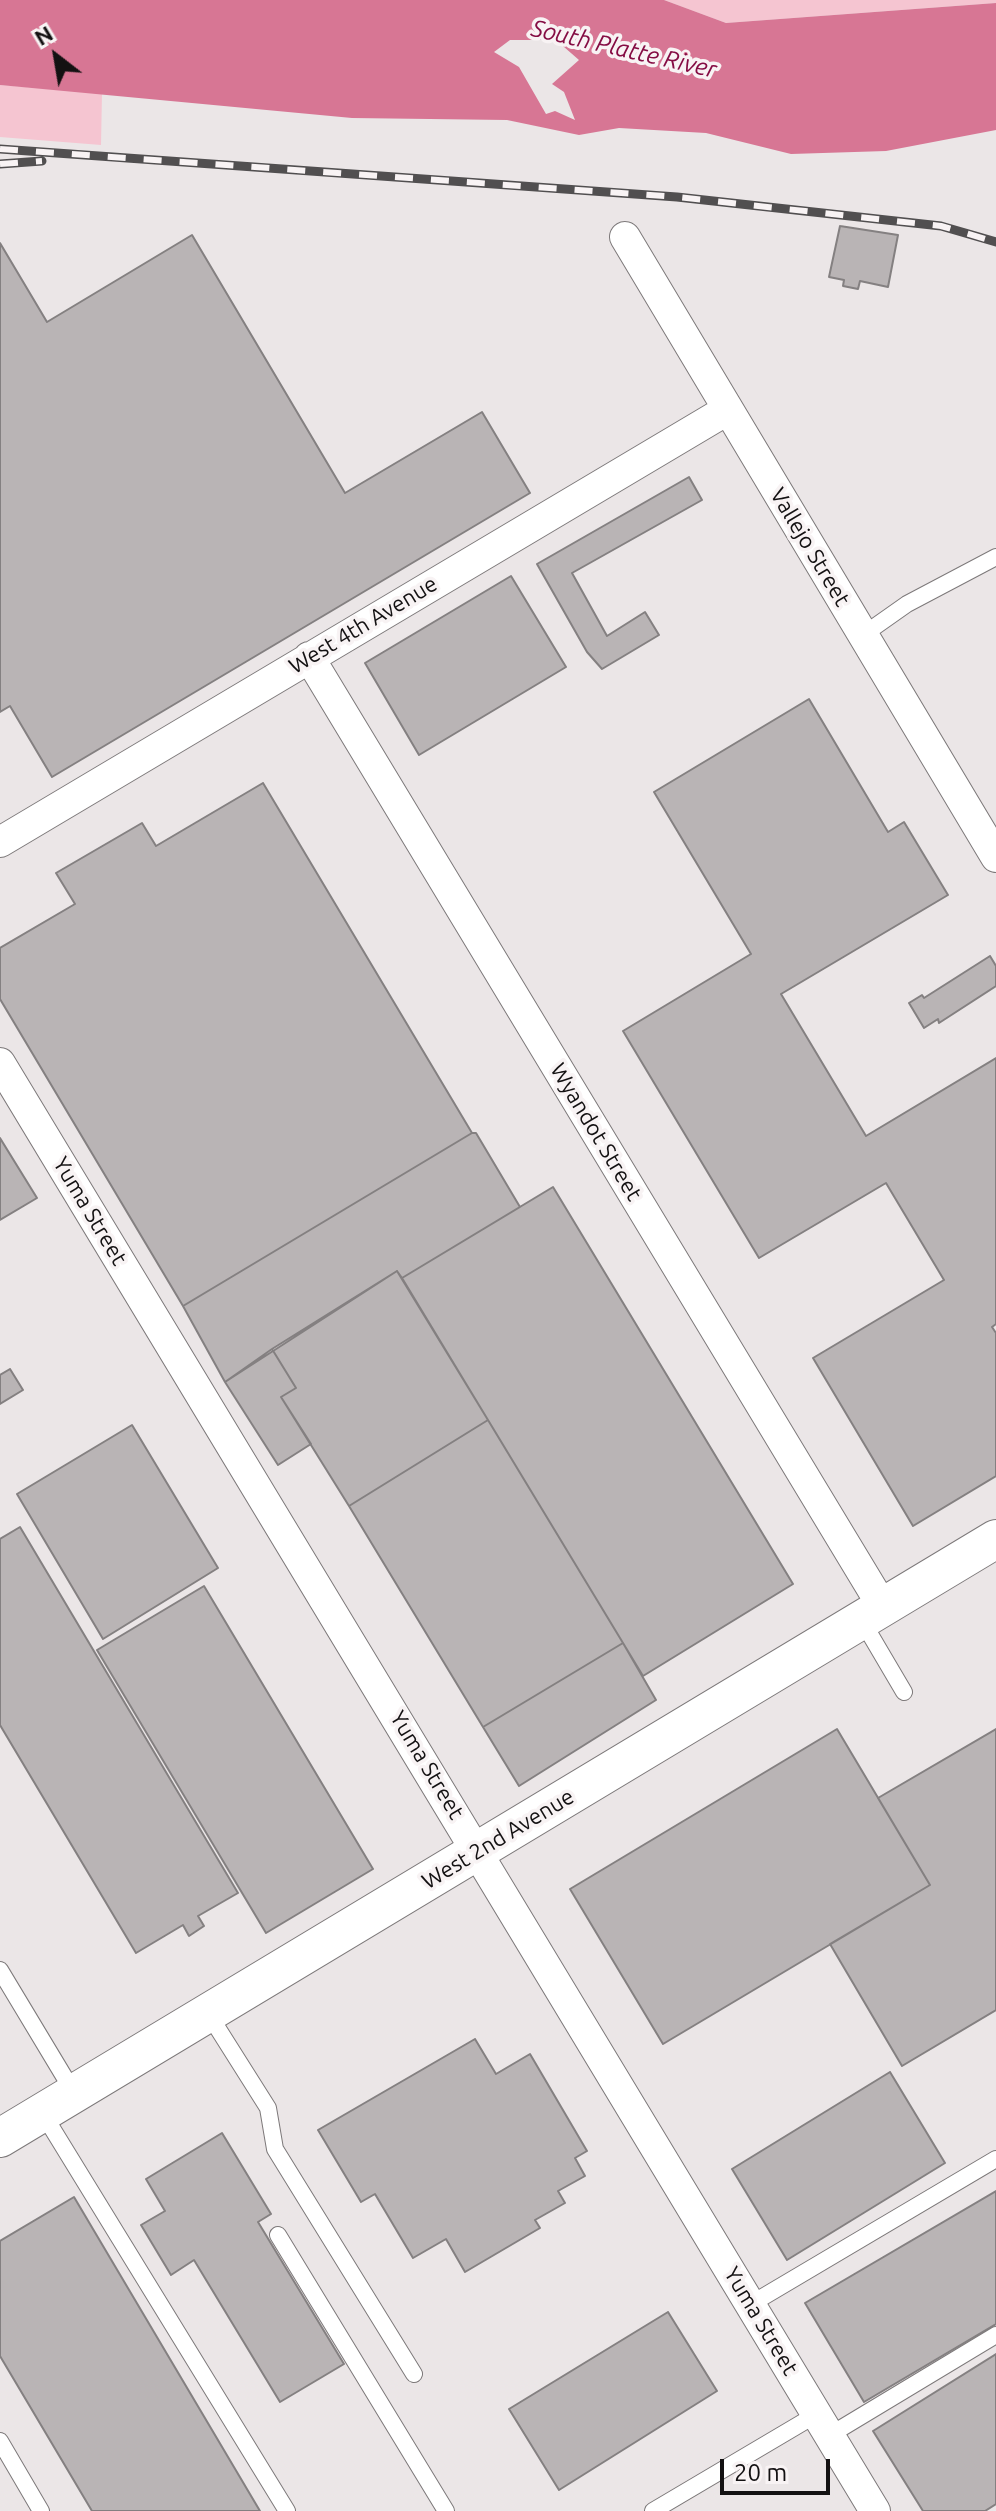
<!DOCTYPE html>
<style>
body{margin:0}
#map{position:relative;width:996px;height:2511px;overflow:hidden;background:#ebe6e7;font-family:Ubuntu,sans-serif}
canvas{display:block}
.north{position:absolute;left:16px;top:16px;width:80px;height:80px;-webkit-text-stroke:6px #f8f3f4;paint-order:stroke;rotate:329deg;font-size:22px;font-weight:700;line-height:32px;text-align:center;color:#131112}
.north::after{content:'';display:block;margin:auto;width:28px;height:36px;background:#131112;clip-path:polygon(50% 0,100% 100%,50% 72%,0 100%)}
.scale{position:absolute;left:720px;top:2459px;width:110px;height:36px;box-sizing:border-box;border:4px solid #131112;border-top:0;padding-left:10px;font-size:24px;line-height:28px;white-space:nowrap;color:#131112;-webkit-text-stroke:6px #f8f3f4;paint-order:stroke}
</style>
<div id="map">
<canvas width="996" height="2511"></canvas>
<div class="north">N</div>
<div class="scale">20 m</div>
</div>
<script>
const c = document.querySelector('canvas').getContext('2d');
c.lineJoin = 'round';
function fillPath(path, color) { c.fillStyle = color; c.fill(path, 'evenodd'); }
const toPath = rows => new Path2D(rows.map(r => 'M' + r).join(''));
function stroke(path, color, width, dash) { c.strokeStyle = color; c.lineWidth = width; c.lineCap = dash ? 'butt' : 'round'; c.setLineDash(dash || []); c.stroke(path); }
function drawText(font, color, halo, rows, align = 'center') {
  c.font = font + ' Ubuntu,sans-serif'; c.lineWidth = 7; c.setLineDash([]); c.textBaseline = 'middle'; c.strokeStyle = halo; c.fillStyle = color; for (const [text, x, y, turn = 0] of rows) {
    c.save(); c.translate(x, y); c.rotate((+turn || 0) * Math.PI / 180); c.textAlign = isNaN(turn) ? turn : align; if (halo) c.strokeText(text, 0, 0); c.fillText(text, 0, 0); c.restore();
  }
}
const green = toPath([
 [664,0,996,0,996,3,726,23],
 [0,85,102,93,101,145,0,137]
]);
const water = toPath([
 [0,0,664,0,726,23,996,3,996,130,886,151,791,154,706,133,619,128,579,135,507,120,352,118,0,85],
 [510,40,556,40,579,60,552,84,564,92,575,120,555,111,546,114,519,67,494,52]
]);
const building = toPath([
 [840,226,898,235,888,287,860,281,858,289,843,286,844,280,829,277,840,226],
 [192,235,345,493,482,412,530,493,52,777,10,706,0,712,0,243,47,322,192,235],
 [689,477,702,500,572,573,607,636,645,612,659,635,602,669,587,652,537,564,689,477],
 [511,576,566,667,419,755,365,663,511,576],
 [809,699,888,832,904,822,948,895,781,994,866,1136,996,1058,996,1324,992,1327,996,1333,996,1476,913,1526,813,1358,944,1280,886,1183,759,1258,623,1031,751,954,654,792,809,699],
 [263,783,472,1133,183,1306,0,999,0,948,75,904,56,873,142,823,156,846,263,783],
 [990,956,996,966,996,986,939,1023,938,1019,924,1028,909,1003,922,995,924,998,990,956],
 [472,1133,476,1133,520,1207,402,1278,397,1271,225,1382,183,1306,472,1133],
 [0,1138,37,1198,0,1220,0,1138],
 [553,1187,793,1584,643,1676,402,1278,553,1187],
 [397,1271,488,1420,349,1506,281,1397,296,1388,272,1349,397,1271],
 [272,1349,296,1388,281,1397,311,1444,278,1465,225,1382,272,1349],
 [10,1369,23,1390,0,1404,0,1375,10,1369],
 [488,1420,623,1643,483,1727,349,1506,488,1420],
 [132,1425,218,1568,103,1639,17,1494,132,1425],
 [20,1527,238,1893,198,1916,204,1926,189,1936,183,1925,136,1953,0,1725,0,1539,20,1527],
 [204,1586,373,1869,266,1933,97,1650,204,1586],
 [623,1643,656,1700,519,1786,483,1727,623,1643],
 [837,1729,930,1885,663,2044,570,1889,837,1729],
 [996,1729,996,2010,902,2066,830,1944,930,1885,878,1798,996,1729],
 [475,2039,496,2074,530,2054,587,2151,575,2158,585,2176,558,2191,565,2203,535,2220,540,2228,465,2272,446,2239,413,2258,375,2194,361,2202,318,2130,475,2039],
 [890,2072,945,2163,787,2260,732,2169,890,2072],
 [222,2133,271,2214,258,2222,344,2364,280,2402,194,2260,171,2275,141,2225,165,2211,146,2179,222,2133],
 [996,2191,996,2324,864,2402,805,2303,996,2191],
 [74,2197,260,2511,92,2511,0,2356,0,2241,74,2197],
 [668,2312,717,2391,559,2490,509,2409,668,2312],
 [996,2354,996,2504,985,2511,923,2511,873,2431,996,2354]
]);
const service = toPath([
 [863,635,907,604,996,557],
 [861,1619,904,1692],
 [0,1970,74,2093],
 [208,2013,268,2108,275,2149,414,2374],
 [42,2112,287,2511],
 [278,2235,446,2511],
 [751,2304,996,2159],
 [830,2435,996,2335],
 [0,2441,41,2511],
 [653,2511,817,2414]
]);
const minor = toPath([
 [625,237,996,857],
 [309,657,883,1607],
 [0,842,727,410],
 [0,1063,875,2511]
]);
const tertiary = toPath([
 [0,2138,996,1539]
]);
const rail = toPath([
 [0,149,677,197,941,226,996,242],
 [0,164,42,161]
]);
const streetNames = [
 ["Vallejo Street",810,547,59],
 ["West 4th Avenue",363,625,-31],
 ["Wyandot Street",596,1132,59],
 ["Yuma Street",90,1211,59],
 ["Yuma Street",427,1765,59],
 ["West 2nd Avenue",498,1839,-31],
 ["Yuma Street",761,2321,59]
];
const waterNames = [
 ["South Platte River",624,49,13]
];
fillPath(green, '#f5c5d1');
fillPath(water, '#d77694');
fillPath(building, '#b9b4b5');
stroke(building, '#848081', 2);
stroke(service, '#7d797a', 18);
stroke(minor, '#7d797a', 32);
stroke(tertiary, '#7d797a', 40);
stroke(service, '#fff', 16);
stroke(minor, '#fff', 30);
stroke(tertiary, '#fff', 38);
stroke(rail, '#514f50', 9);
stroke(rail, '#f8f3f4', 6, [18]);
drawText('22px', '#131112', '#f8f3f4', streetNames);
drawText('italic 24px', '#850d44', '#f8f3f4', waterNames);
</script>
